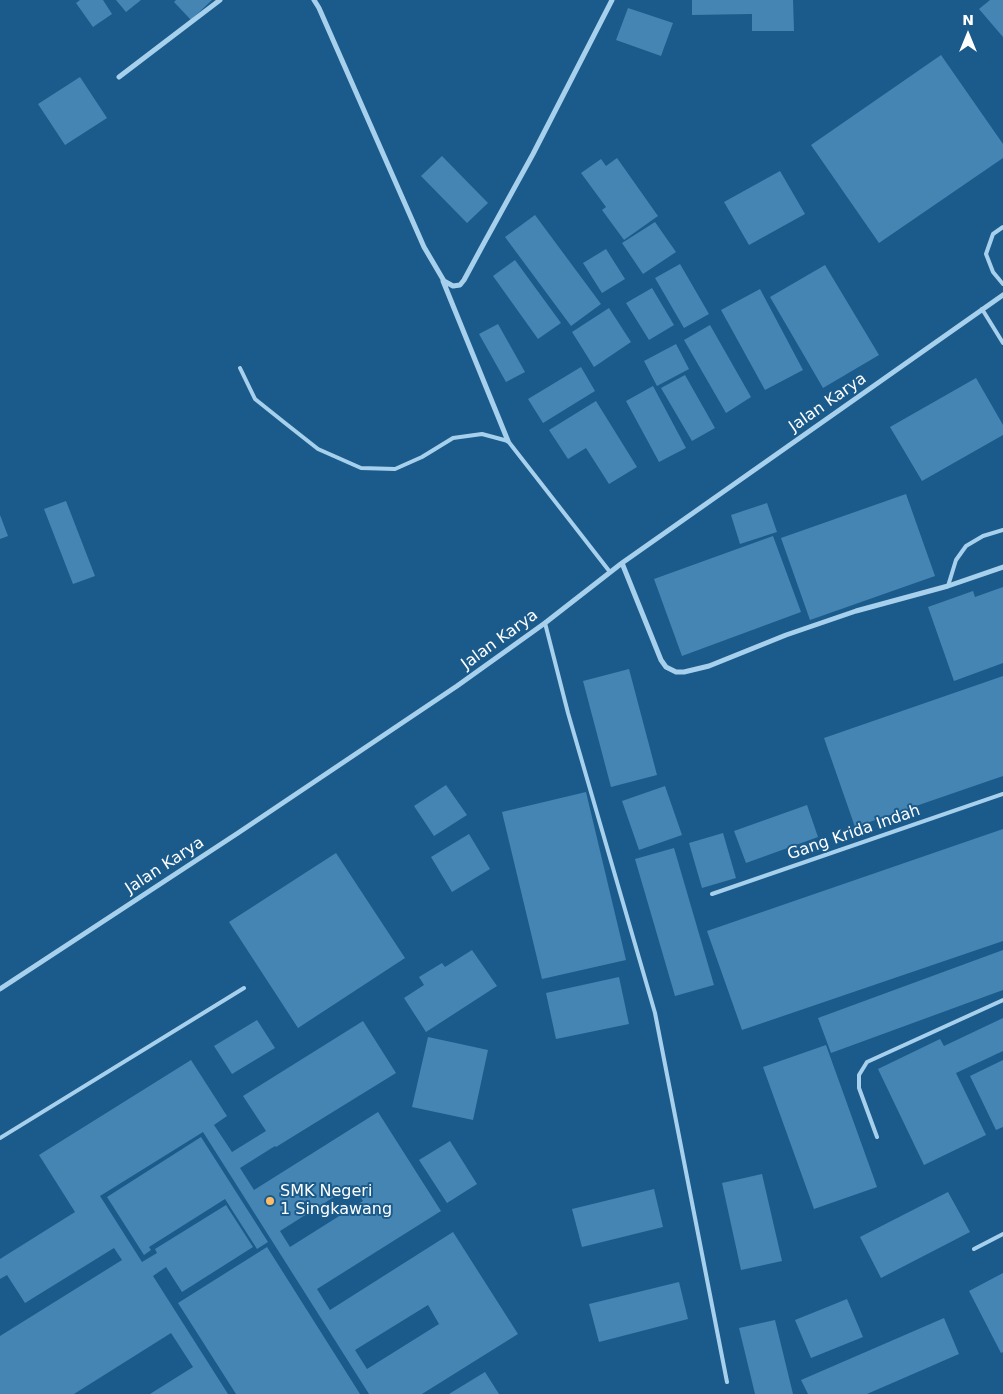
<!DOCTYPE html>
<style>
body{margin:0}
#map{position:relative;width:1003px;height:1394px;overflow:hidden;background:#1b5b8b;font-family:"DejaVu Sans",sans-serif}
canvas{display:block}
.north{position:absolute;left:943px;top:10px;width:50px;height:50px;-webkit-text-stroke:4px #1b5b8b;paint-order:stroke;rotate:0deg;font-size:14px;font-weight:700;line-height:20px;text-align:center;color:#fff}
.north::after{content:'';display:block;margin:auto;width:18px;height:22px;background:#fff;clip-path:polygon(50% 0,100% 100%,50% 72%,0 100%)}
</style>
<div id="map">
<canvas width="1003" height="1394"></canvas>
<div class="north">N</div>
</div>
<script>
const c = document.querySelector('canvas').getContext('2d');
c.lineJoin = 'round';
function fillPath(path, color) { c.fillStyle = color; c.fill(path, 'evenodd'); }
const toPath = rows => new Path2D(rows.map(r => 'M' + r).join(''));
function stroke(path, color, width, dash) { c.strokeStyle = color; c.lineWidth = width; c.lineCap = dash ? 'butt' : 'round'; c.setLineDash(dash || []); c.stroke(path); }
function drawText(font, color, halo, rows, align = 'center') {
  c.font = font + ' "DejaVu Sans",sans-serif'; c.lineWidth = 4; c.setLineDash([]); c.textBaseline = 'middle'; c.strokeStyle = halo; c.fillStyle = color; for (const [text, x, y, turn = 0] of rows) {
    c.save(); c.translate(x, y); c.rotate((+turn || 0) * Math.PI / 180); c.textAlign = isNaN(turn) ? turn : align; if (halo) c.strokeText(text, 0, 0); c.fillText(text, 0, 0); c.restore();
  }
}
const building = toPath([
 [80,0,103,0,112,14,93,27,76,3],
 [116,0,141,0,126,12],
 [176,0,212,0,191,20,174,2],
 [692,0,793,0,794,31,752,31,752,14,692,15],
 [990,0,1003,0,1003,37,979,9],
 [628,8,673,23,661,56,616,40],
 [941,55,1003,144,1003,158,879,243,811,145],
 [80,77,107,118,65,145,38,104],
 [442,156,488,203,467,223,421,176],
 [617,158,658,216,624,240,602,210,606,207,581,173,601,159,606,166],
 [780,171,805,214,749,245,724,202],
 [535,215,601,304,571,326,505,237],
 [655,222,676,252,643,274,622,243],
 [606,249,625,279,602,293,583,263],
 [515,260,561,323,538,339,493,276],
 [680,264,709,314,684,328,655,278],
 [825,265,879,355,823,388,770,297],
 [652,288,674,325,649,340,626,303],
 [760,289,803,370,765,390,721,310],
 [609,308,631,342,594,367,572,332],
 [498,324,525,372,506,382,479,334],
 [710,325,751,397,726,413,684,340],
 [676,344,689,369,657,386,644,361],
 [581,367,595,391,543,423,528,399],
 [685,375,715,428,692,441,661,388],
 [976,378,1003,425,1003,435,922,481,890,427],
 [653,386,686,448,659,462,626,401],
 [596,401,637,467,609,484,586,448,568,459,549,430],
 [906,494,935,576,810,620,781,538],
 [66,501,95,576,73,584,44,509],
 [767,503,777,532,740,544,731,515],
 [0,515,8,536,0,539],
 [773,536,801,612,682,656,654,579],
 [1003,587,1003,663,954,681,928,607,973,591,975,597],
 [629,669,657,775,611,787,583,681],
 [1003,676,1003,776,855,827,824,738],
 [446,785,467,815,434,836,414,806],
 [665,786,682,835,639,850,622,801],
 [586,792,626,960,542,979,502,812],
 [807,805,818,837,746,863,734,831],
 [1003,829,1003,941,742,1030,707,931],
 [723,833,736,878,702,888,689,843],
 [469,834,490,869,452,892,431,857],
 [674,848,714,985,675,996,635,859],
 [336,853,405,958,298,1028,229,922],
 [472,950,497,986,426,1032,404,998,424,985,419,977,442,963,445,967],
 [1003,950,1003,990,831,1053,818,1018],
 [619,977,629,1024,556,1039,546,993],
 [1003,1018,1003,1051,956,1073,986,1135,924,1165,878,1069,940,1039,944,1046],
 [257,1020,275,1048,232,1074,214,1046],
 [363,1021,396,1073,276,1147,275,1146,240,1168,254,1190,378,1112,441,1211,317,1289,330,1310,453,1232,518,1334,422,1394,369,1394,203,1132,100,1196,142,1262,157,1253,155,1249,226,1205,253,1247,182,1292,166,1267,153,1276,228,1394,150,1394,193,1367,171,1333,74,1394,0,1394,0,1336,122,1260,114,1248,25,1303,7,1275,0,1279,0,1259,75,1212,39,1155,191,1060,227,1116,214,1125,232,1152,266,1131,243,1096],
 [353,1185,363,1201,290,1247,280,1231],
 [428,1305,439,1324,367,1369,355,1350],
 [428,1037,488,1050,473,1120,412,1107],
 [826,1045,877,1187,814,1209,763,1067],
 [1003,1060,1003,1127,996,1130,970,1076],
 [201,1137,268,1242,257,1249,225,1199,149,1247,151,1250,144,1255,107,1197],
 [450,1141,477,1184,447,1203,419,1160],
 [762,1174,782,1261,741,1270,722,1183],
 [654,1189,663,1227,582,1247,572,1209],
 [948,1192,970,1232,881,1278,860,1237],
 [267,1247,360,1394,236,1394,178,1303],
 [1003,1273,1003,1352,1001,1353,969,1291],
 [679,1282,688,1319,599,1342,589,1304],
 [847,1299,863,1337,811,1358,795,1320],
 [944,1318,959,1354,867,1394,808,1394,801,1380],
 [775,1320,793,1394,755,1394,739,1328],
 [485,1372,499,1394,449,1394]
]);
const service = toPath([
 [1003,227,993,234,986,254,993,272,1003,284],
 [982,309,1003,343],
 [240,368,255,399,285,423,318,449,361,468,395,469,422,457,453,438,482,434,508,441,610,572],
 [948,586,956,560,966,546,983,536,1003,530],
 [545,623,568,713,655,1013,727,1382],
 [712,894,1003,794],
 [877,1137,859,1088,859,1075,867,1062,1003,1000],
 [0,1138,244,988],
 [974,1249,1003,1234]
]);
const minor = toPath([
 [314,0,319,8,424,247,444,281,453,286,460,285,464,280,484,243,533,154,612,0],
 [119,77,220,0],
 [443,281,508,441],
 [622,563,661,660,666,667,676,672,684,672,709,666,786,635,856,611,948,586,1003,567],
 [0,989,238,833,457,686,545,623,622,563,1003,295]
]);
const markers = [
 [270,1201,5,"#febd64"]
];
const streetNames = [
 ["Jalan Karya",828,403,-35],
 ["Jalan Karya",500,640,-36],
 ["Gang Krida Indah",854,833,-19],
 ["Jalan Karya",165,866,-33]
];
const poiNames = [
 ["SMK Negeri",280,1192],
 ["1 Singkawang",280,1210]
];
fillPath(building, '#4485b3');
stroke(service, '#a7d0ed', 4);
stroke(minor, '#a7d0ed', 5);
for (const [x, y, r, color] of markers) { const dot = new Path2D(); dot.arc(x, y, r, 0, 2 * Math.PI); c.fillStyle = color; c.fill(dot); stroke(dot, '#1b5b8b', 2); }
drawText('16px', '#fff', '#1b5b8b', streetNames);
drawText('16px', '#fff', '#1b5b8b', poiNames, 'left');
</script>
